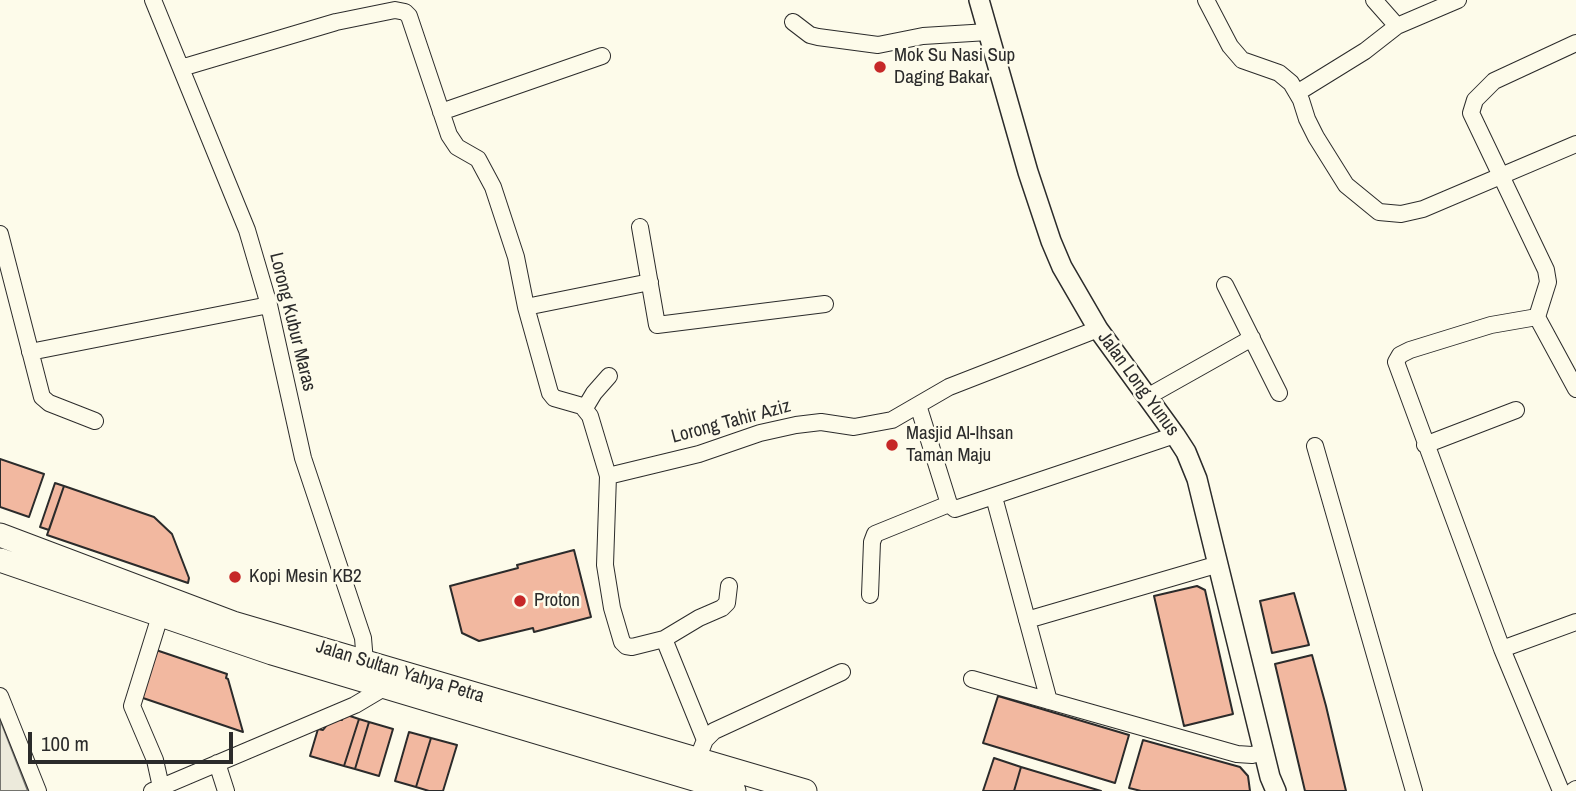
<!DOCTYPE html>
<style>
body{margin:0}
#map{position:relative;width:1576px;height:791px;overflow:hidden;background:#fdfbea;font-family:"Archivo Narrow",sans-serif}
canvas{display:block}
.scale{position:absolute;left:28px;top:732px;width:205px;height:32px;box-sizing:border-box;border:4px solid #2b2b2b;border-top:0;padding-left:9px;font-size:21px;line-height:24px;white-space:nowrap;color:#2b2b2b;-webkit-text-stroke:5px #fdfbea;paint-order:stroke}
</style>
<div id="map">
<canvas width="1576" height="791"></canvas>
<div class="scale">100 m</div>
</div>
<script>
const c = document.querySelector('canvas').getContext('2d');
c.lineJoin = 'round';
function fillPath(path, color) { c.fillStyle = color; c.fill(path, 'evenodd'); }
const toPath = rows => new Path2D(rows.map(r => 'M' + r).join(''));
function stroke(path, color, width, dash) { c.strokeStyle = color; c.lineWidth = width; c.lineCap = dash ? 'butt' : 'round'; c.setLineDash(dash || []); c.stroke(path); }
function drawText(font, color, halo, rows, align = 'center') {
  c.font = font + ' "Archivo Narrow",sans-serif'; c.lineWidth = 5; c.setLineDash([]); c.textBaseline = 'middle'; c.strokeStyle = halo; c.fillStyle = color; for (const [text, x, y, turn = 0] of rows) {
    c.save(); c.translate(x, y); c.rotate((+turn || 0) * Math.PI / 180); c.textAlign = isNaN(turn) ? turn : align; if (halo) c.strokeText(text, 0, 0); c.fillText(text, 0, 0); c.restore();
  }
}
const parking = toPath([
 [0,719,28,791,0,791,0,719]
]);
const building = toPath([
 [0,459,44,474,29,517,0,507,0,459],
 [55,483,64,486,49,530,40,527,55,483],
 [64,486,154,517,172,534,189,578,188,583,47,535,64,486],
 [574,550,591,617,534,632,533,628,479,641,462,633,450,586,518,568,517,565,574,550],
 [1197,586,1205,590,1233,714,1184,726,1154,596,1197,586],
 [1294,593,1309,645,1272,653,1260,601,1294,593],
 [156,650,227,674,226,678,228,679,243,732,140,697,156,650],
 [1312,655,1326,706,1346,791,1305,791,1275,664,1312,655],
 [998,696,1129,735,1115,783,983,743,998,696],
 [344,714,359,719,344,766,310,756,318,729,323,730,327,725,336,720,342,720,344,714],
 [359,719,369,722,355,769,344,766,359,719],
 [369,722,393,729,379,776,355,769,369,722],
 [409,732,431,738,416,787,395,781,409,732],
 [431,738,457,745,443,791,429,791,416,787,431,738],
 [1143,740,1240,767,1248,776,1250,791,1141,791,1129,788,1143,740],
 [994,758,1021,767,1014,791,983,791,994,758],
 [1021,767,1101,791,1014,791,1021,767]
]);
const minor = toPath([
 [153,0,247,230,269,305,303,458,363,638,365,662],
 [1206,0,1230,46,1242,60,1279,73,1291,83,1301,100,1307,119,1316,137,1346,185,1379,212,1401,214,1423,209,1576,144],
 [1374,0,1397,26,1458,0],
 [793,22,810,35,818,37,878,45,923,36,988,32],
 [181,68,336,22,395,10,405,12,409,16,449,135,457,147,478,159,493,187,516,257,526,307,550,393,554,398,582,406,590,416,608,476,605,565,612,608,622,642,626,646,632,647,664,639,699,618,722,608,727,603,729,586],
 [1297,93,1365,51,1397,26],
 [441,112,602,56],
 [640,227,657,325,825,304],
 [0,234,42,397,49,403,95,421],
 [1225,285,1279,393],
 [526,307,650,282],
 [1537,317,1576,389],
 [30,352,269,305],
 [1147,397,1252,338],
 [918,405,949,504,955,509,1175,435],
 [585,408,594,393,609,376],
 [1425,445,1516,410],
 [1315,446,1414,791],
 [608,476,699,454,760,433,796,425,821,422,854,427,892,420,949,387,1098,329],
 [994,497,1049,701],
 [870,595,872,542,875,534,949,504],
 [160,616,132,706,155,760,161,787],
 [1027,620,1219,564],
 [664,639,705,740],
 [1502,649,1576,622],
 [972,679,1237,754,1252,755,1264,752],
 [0,696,38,791],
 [697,760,705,740,714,731,842,672],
 [217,763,226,791],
 [152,791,355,705,387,686],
 [1561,791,1502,649,1396,362,1400,355,1410,350,1491,325,1537,317,1548,282,1546,270,1471,113,1475,100,1494,81,1576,43],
 [1573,791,1576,789]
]);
const major = toPath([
 [979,0,1028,172,1051,241,1062,267,1098,329,1175,435,1186,452,1197,479,1270,777,1276,791]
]);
const highway = toPath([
 [0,535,233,623,805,791],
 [0,560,272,653,734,791]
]);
const markers = [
 [880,67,7,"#c62828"],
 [892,445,7,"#c62828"],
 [235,577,7,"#c62828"],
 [520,601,7,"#c62828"]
];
const poiNames = [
 ["Mok Su Nasi Sup",894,56],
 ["Daging Bakar",894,78],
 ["Masjid Al-Ihsan",906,434],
 ["Taman Maju",906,456],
 ["Kopi Mesin KB2",249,577],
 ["Proton",534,601]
];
const streetNames = [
 ["Lorong Kubur Maras",292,322,76],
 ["Jalan Long Yunus",1138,384,54],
 ["Lorong Tahir Aziz",731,422,-15],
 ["Jalan Sultan Yahya Petra",400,672,17]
];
fillPath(parking, '#eceadb');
stroke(parking, '#74746e', 2);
fillPath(building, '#f2b8a0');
stroke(building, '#2b2b2b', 2);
stroke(minor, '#2b2b2b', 18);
stroke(major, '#2b2b2b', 22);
stroke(highway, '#2b2b2b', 25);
stroke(minor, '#fdfbea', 16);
stroke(major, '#fdfbea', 19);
stroke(highway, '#fdfbea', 23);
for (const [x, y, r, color] of markers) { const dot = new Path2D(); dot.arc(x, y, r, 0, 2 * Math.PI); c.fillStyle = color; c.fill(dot); stroke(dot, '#fdfbea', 2.5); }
drawText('19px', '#2b2b2b', '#fdfbea', poiNames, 'left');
drawText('19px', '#2b2b2b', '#fdfbea', streetNames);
</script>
